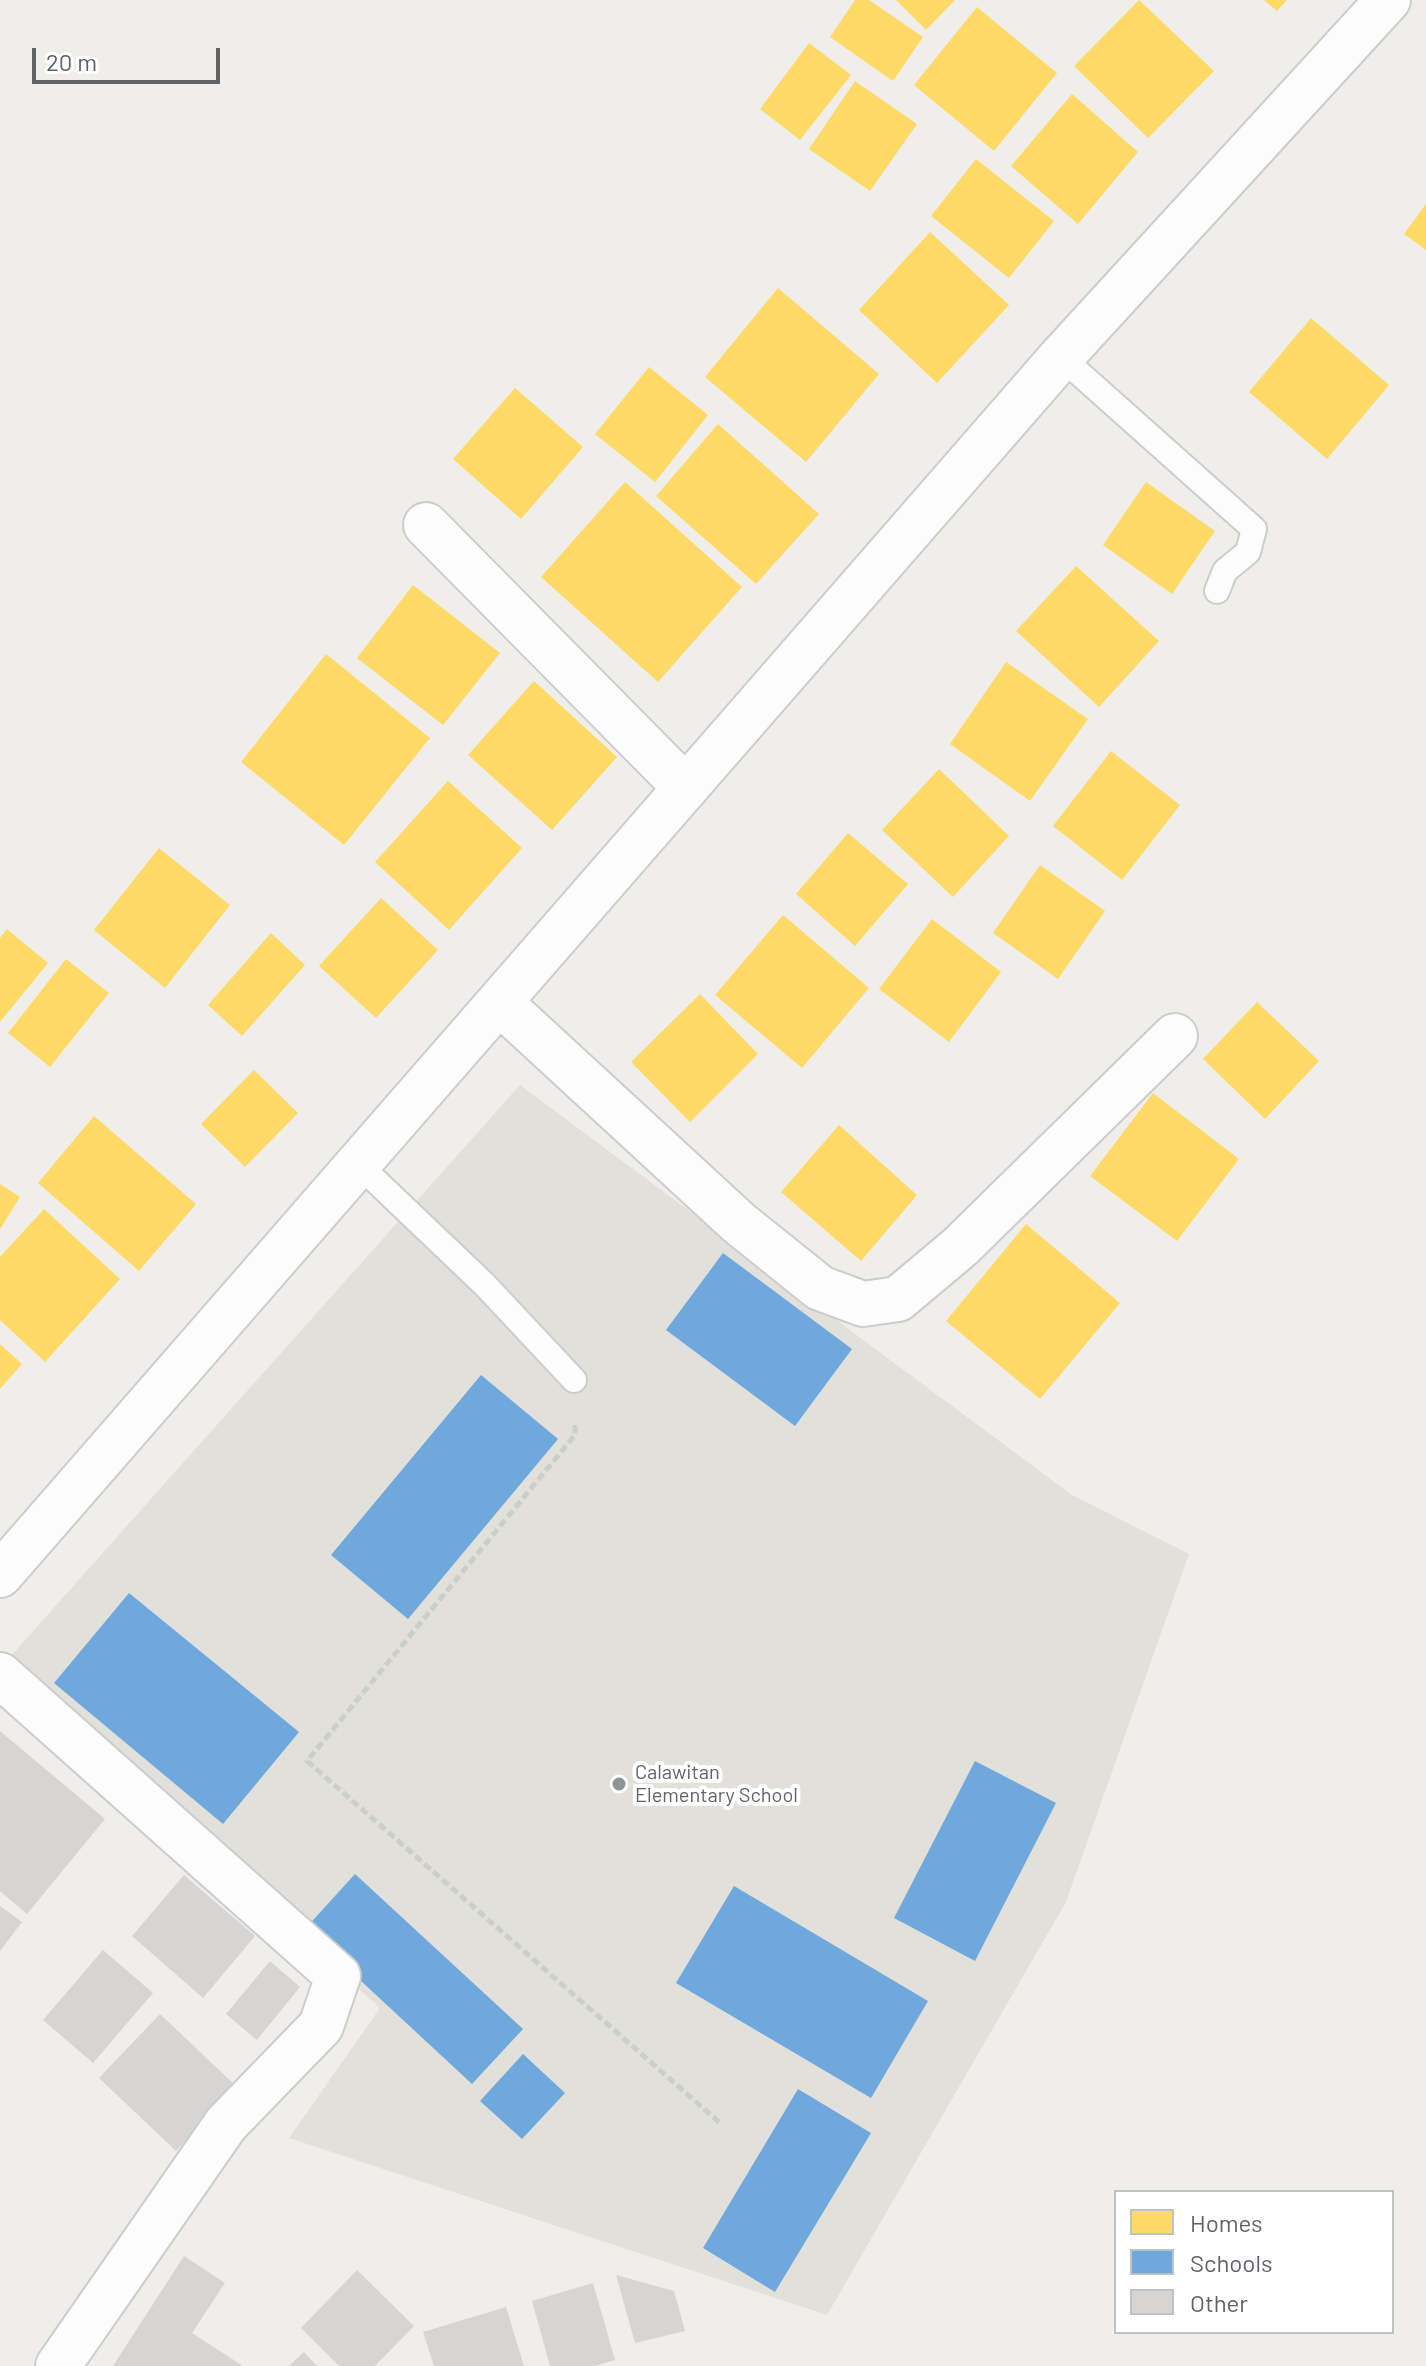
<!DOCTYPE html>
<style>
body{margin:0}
#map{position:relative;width:1426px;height:2366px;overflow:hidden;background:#efeeea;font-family:Barlow,sans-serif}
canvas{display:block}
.legend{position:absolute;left:1114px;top:2190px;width:280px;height:144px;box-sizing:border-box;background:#fff;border:2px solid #bfc1c3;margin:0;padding:10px 14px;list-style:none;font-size:24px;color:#5f6368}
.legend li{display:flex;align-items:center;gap:16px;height:40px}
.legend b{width:40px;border:2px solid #bfc1c3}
.scale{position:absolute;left:32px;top:48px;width:188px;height:36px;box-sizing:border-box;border:4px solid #5f6368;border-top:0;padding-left:10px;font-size:24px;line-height:28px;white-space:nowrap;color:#5f6368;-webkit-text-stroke:6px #fff;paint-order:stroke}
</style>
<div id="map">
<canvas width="1426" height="2366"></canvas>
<ul class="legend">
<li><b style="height:22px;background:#ffd966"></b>Homes</li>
<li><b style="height:22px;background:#6fa8dc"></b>Schools</li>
<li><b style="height:22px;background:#d6d5d3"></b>Other</li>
</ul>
<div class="scale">20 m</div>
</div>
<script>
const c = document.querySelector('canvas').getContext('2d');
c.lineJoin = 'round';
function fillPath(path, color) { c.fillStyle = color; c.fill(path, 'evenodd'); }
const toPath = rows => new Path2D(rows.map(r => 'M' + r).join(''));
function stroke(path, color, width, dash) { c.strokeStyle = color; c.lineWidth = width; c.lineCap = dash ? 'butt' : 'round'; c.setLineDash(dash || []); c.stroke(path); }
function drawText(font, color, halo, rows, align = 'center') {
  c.font = font + ' Barlow,sans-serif'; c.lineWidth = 8; c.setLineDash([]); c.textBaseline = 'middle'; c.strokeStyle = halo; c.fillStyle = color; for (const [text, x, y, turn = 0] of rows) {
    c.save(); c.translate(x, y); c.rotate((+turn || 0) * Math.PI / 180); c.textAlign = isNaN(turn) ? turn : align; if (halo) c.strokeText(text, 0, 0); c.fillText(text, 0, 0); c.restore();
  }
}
const education = toPath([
 [520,1085,1072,1495,1189,1554,1066,1902,827,2315,289,2138,380,2008,1,1667]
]);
const homes = toPath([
 [855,0,869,0,923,37,893,81,830,37],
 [896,0,955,0,926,30],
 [1139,0,1214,71,1148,138,1074,66],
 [1264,0,1287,0,1277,11],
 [977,7,1057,73,994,151,914,85],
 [809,43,851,75,800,140,760,109],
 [855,81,917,124,870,191,809,149],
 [1072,94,1138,152,1078,224,1011,166],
 [976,159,1054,221,1009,278,931,216],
 [1426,204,1426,250,1404,234],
 [930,232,1009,305,937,383,859,310],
 [778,288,879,374,806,462,705,377],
 [1311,318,1389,385,1327,459,1249,392],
 [649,367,708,415,655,482,595,434],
 [515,388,583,447,521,519,453,459],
 [718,424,819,514,756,584,656,496],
 [625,482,742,587,658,682,541,577],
 [1146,482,1215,531,1172,594,1103,545],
 [1076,566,1159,641,1099,707,1016,631],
 [413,585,500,653,443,725,357,658],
 [326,654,430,738,344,845,241,762],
 [1006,662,1088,719,1030,801,950,744],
 [534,681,617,757,552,830,468,755],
 [1111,751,1180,805,1122,880,1053,826],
 [939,769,1009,836,953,897,882,830],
 [448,781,522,848,449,930,375,862],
 [848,833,908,884,855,946,796,894],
 [159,848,230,905,165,988,94,930],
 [1040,865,1105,911,1058,979,993,933],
 [381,898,438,950,376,1018,319,966],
 [783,915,869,988,802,1068,715,995],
 [932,919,1001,972,949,1042,879,989],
 [7,929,48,963,0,1022,0,938],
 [271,933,305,965,242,1036,208,1005],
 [66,959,109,993,50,1067,8,1033],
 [700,994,758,1054,690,1122,631,1062],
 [1257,1002,1319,1061,1265,1119,1203,1059],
 [254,1070,298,1113,245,1167,201,1124],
 [1153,1093,1239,1159,1177,1241,1090,1176],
 [94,1116,196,1204,139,1271,38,1183],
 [839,1125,917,1195,861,1261,781,1192],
 [0,1184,20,1197,0,1229],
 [44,1209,120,1279,45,1362,0,1320,0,1257],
 [1026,1224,1120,1303,1040,1399,946,1321],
 [0,1344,22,1364,0,1389]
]);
const schools = toPath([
 [723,1253,852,1349,795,1426,666,1330],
 [481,1375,558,1439,408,1619,331,1555],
 [129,1593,299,1732,223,1824,54,1683],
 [975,1761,1056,1803,975,1961,894,1918],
 [355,1874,523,2029,472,2084,305,1929],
 [734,1886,928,2001,871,2098,676,1983],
 [523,2054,565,2093,522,2139,480,2101],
 [798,2089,871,2133,775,2292,703,2248]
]);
const building = toPath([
 [0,1731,105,1819,27,1914,0,1891],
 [184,1875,255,1936,203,1998,132,1936],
 [0,1906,22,1922,0,1951],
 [103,1950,153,1993,93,2063,43,2020],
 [270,1961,300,1987,257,2040,226,2014],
 [160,2014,237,2087,176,2151,99,2078],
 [184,2256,225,2283,192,2333,243,2366,113,2366],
 [357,2270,414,2326,375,2366,339,2366,301,2328],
 [616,2275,674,2291,685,2331,635,2343],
 [593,2283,615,2360,595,2366,550,2366,532,2301],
 [506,2307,524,2366,434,2366,423,2332],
 [304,2352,317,2366,289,2366]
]);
const path = toPath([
 [575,1425,575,1435,307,1761,719,2122]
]);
const service = toPath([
 [1061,357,1254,529,1248,552,1225,571,1217,591],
 [358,1164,485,1285,574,1380]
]);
const minor = toPath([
 [426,525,686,788],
 [499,1002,739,1223,820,1288,863,1304,898,1299,960,1247,1175,1036],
 [0,1575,1061,357,1388,0],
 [0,1675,338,1976,321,2026,226,2124,58,2366]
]);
const markers = [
 [619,1784,8,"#919496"]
];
const poiNames = [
 ["Calawitan",635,1772],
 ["Elementary School",635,1795]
];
fillPath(education, '#e2e0da');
fillPath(homes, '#ffd966');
fillPath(schools, '#6fa8dc');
fillPath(building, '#d6d5d3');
stroke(service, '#cbcccc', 28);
stroke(minor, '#cbcccc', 48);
stroke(path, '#cacfcc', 5, [8, 4]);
stroke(service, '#fdfcfc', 24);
stroke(minor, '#fdfcfc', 44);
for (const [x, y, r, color] of markers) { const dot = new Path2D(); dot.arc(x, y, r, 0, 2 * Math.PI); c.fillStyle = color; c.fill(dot); stroke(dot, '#fff', 3); }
drawText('20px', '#5f6368', '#fff', poiNames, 'left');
</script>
